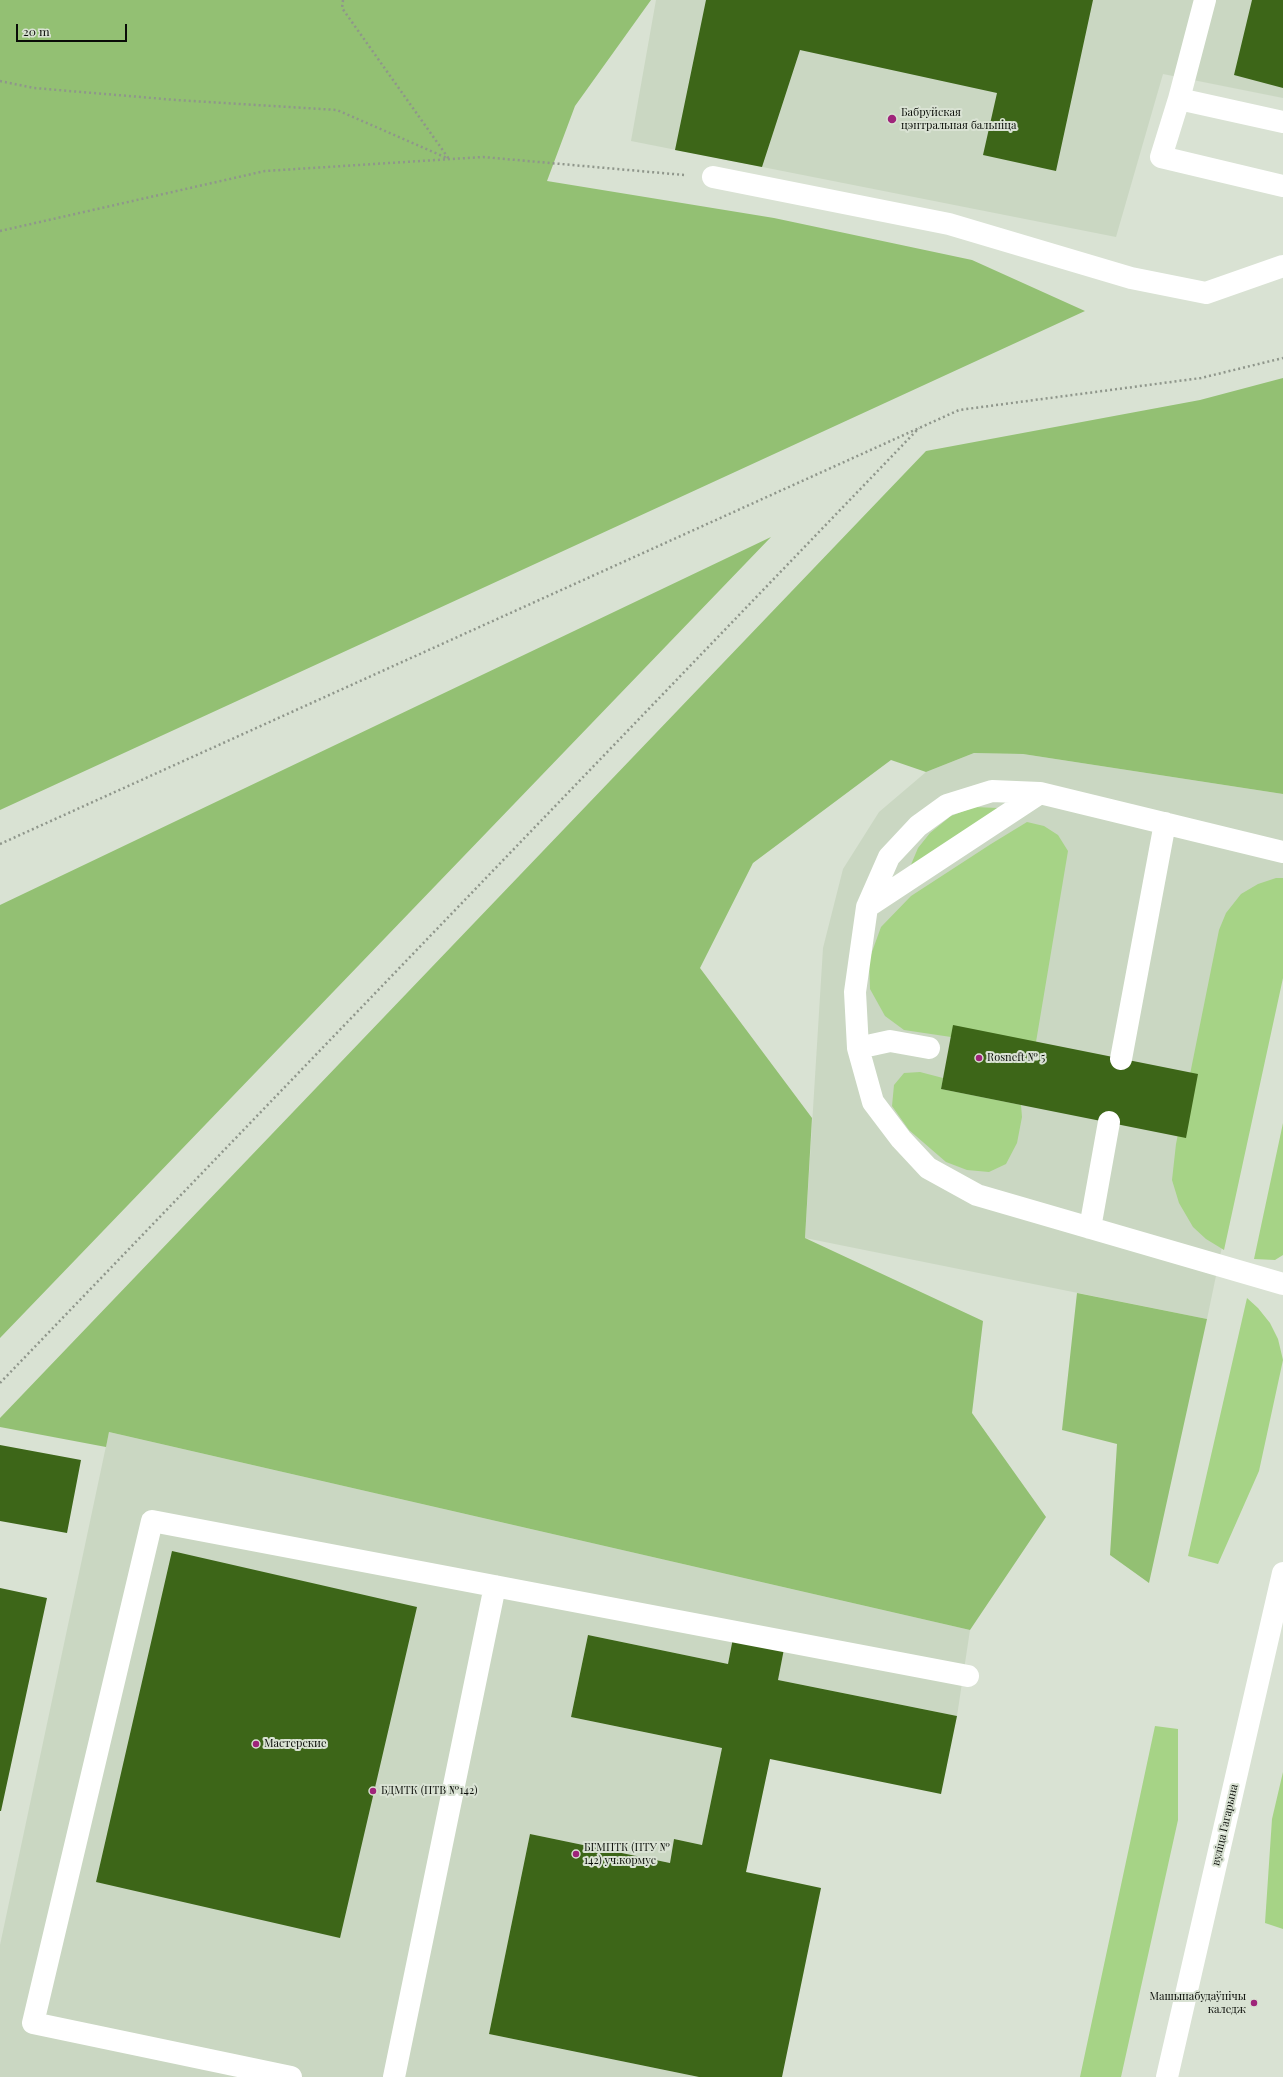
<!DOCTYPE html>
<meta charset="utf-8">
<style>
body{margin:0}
#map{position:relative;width:1283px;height:2077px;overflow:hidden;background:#d9e2d3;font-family:"Playfair Display",serif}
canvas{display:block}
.scale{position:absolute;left:16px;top:24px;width:111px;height:18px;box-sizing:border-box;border:2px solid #0a0d08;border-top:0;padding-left:5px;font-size:12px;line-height:14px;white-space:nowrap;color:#0a0d08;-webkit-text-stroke:3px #d9e2d3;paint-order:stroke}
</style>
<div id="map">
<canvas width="1283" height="2077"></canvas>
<div class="scale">20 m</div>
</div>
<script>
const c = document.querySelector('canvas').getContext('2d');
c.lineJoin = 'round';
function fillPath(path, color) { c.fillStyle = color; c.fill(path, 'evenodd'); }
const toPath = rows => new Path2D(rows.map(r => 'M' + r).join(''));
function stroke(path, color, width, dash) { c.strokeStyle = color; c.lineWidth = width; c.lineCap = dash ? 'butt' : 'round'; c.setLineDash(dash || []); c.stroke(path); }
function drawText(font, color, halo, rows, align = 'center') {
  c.font = font + ' "Playfair Display",serif'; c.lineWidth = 4; c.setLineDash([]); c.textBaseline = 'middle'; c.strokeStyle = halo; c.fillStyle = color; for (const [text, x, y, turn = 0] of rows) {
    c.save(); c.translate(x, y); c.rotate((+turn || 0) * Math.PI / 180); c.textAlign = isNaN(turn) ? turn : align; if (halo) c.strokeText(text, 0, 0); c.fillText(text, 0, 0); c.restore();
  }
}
const built = toPath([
 [656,0,1283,0,1283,98,1163,74,1116,237,631,141],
 [974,753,1023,754,1283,794,1283,954,1207,1319,805,1238,823,948,843,869,879,812,926,772],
 [109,1432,970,1630,957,1716,778,1680,784,1649,733,1638,728,1664,588,1635,571,1717,722,1748,702,1845,674,1839,670,1863,530,1834,489,2034,699,2077,0,2077,0,1945]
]);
const green = toPath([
 [974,807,998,808,910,867,918,848,930,833,951,816],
 [1027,822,1044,826,1058,835,1068,851,1036,1042,951,1037,904,1030,885,1016,870,989,869,960,881,927,911,896,991,844],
 [1276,878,1283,878,1283,978,1224,1250,1206,1239,1193,1227,1179,1203,1172,1180,1176,1144,1219,930,1226,913,1241,894,1258,884],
 [920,1072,943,1078,941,1089,1021,1105,1022,1117,1017,1143,1006,1164,989,1172,967,1170,946,1162,909,1130,892,1106,894,1085,904,1073],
 [1283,1123,1283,1255,1275,1260,1254,1259],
 [1247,1298,1258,1308,1270,1323,1278,1339,1283,1360,1259,1471,1218,1564,1188,1556],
 [1155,1726,1178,1729,1178,1820,1121,2077,1080,2077],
 [1283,1772,1283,1929,1265,1923,1272,1819]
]);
const forest = toPath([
 [0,0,651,0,575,106,547,181,774,218,972,260,1085,311,0,810],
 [1283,378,1283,794,1023,754,974,753,926,772,891,760,753,863,700,968,812,1118,805,1238,983,1321,972,1413,1046,1517,970,1630,109,1432,106,1447,0,1427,0,1418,926,451,1200,400],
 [771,537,0,1338,0,905],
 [1077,1293,1207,1319,1149,1583,1110,1555,1117,1444,1062,1430]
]);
const building = toPath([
 [706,0,1093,0,1056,171,983,155,997,93,800,50,762,167,675,150],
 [1252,0,1283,0,1283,88,1234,75],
 [953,1025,1198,1074,1186,1138,941,1089],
 [0,1445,81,1460,67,1533,0,1521],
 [172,1551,417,1607,340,1938,96,1882],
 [0,1588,47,1598,1,1811,0,1811],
 [588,1635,728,1664,733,1638,784,1649,778,1680,957,1716,941,1794,770,1759,746,1872,821,1888,782,2077,699,2077,489,2034,530,1834,670,1863,674,1839,702,1845,722,1748,571,1717]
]);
const path = toPath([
 [343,0,342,8,449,159],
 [0,81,34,88,176,100,337,110,449,159],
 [0,231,265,171,483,157,684,175],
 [0,844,959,410,1201,378,1283,358],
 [0,1383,919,428]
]);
const service = toPath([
 [1205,0,1179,99,1283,122],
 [1179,99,1161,157,1283,186],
 [713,177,949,224,1131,278,1206,293,1283,266],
 [1283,852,1040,793,992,791,947,805,918,826,889,857,867,907,855,992,858,1048,873,1102,901,1139,928,1168,977,1195,1283,1284],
 [867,907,1040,793],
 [858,1048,890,1041,929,1048],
 [1121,1059,1165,823],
 [1090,1228,1109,1122],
 [291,2077,33,2023,152,1521,968,1676],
 [394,2077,495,1586]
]);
const secondary = toPath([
 [1167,2077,1283,1573]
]);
const markers = [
 [892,119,5,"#9f247a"],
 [979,1058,4,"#9f247a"],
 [256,1744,4,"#9f247a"],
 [373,1791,4,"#9f247a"],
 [576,1854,4,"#9f247a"],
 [1254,2003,4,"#9f247a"]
];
const poiNames = [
 ["Бабруйская",901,113],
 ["цэнтральная бальніца",901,126],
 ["Rosneft № 5",987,1058],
 ["Мастерские",264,1744],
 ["БДМТК (ПТВ №142)",381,1791],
 ["БГМПТК (ПТУ №",584,1848],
 ["142) уч.кормус",584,1861],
 ["Машынабудаўнічы",1246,1997,"right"],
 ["каледж",1246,2010,"right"]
];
const streetNames = [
 ["вуліца Гагарына",1225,1825,-77]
];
fillPath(built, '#cad7c2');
fillPath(green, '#a6d386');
fillPath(forest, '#93c073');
fillPath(building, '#3d6618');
stroke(path, '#8f968b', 2.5, [2, 3]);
stroke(service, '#fff', 22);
stroke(secondary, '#fff', 22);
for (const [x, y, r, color] of markers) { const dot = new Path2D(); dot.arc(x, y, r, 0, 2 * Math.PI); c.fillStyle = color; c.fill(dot); stroke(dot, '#d9e2d3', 1.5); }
drawText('11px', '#0a0d08', '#d9e2d3', poiNames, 'left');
drawText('11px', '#0a0d08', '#d9e2d3', streetNames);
</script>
